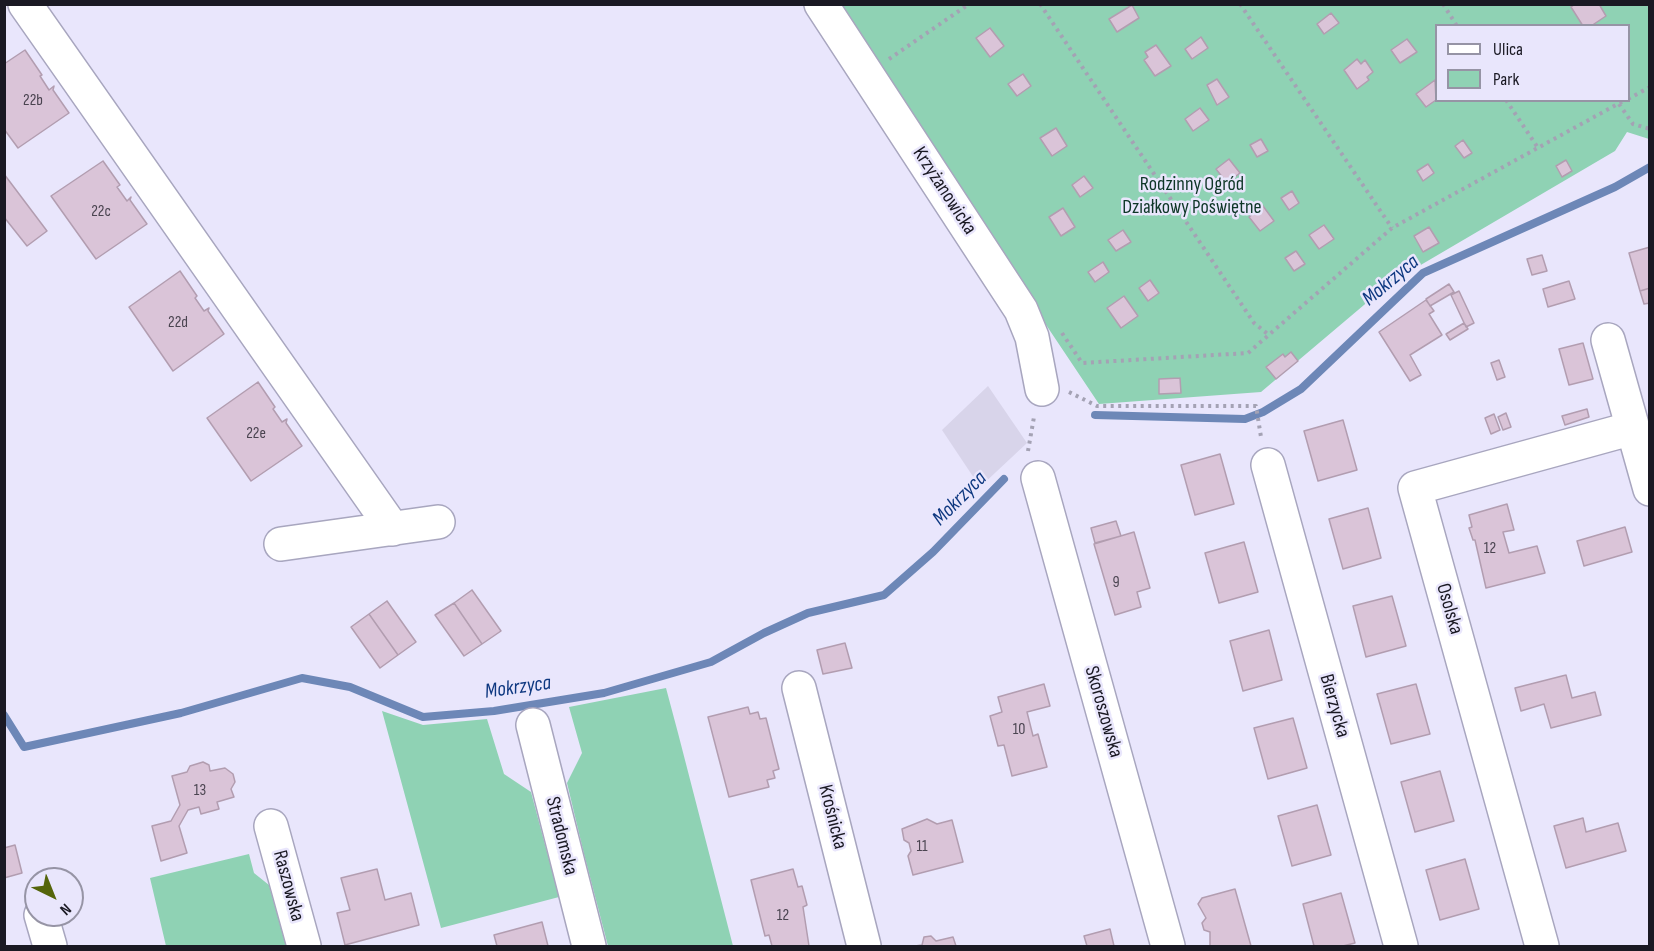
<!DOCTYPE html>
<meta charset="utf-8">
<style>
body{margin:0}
#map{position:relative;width:1654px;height:951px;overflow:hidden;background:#e9e6fc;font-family:"Sofia Sans Condensed",sans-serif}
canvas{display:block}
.frame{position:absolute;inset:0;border:6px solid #1a1923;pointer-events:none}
.legend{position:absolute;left:1435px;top:24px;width:195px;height:78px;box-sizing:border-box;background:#e9e6fc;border:2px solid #9694a5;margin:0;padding:8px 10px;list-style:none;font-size:18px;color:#1a1923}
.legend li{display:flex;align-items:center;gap:12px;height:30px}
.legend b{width:30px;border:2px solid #9694a5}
.north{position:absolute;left:24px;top:867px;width:60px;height:60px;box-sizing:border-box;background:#e9e6fc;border:2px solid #9694a5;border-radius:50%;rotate:137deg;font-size:16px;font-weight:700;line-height:24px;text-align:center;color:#1a1923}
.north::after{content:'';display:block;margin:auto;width:21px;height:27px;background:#55650b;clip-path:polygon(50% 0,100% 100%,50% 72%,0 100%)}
</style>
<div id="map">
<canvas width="1654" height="951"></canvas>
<div class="frame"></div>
<ul class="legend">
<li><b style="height:8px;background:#fff"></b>Ulica</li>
<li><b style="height:16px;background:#8fd2b4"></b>Park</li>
</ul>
<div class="north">N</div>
</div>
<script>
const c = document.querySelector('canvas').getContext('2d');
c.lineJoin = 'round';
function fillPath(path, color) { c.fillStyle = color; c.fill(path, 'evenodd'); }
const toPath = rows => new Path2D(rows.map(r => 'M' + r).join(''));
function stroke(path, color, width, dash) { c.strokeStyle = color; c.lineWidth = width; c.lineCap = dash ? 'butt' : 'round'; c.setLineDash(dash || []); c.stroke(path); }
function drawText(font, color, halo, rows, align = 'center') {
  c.font = font + ' "Sofia Sans Condensed",sans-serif'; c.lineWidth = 5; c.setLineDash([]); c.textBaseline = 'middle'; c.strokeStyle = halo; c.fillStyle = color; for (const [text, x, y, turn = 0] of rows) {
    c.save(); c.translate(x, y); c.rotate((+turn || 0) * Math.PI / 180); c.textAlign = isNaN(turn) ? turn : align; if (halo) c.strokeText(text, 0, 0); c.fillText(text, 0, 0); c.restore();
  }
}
const industrial = toPath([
 [988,386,1027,443,980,487,942,430]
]);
const green = toPath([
 [832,5,1649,5,1649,139,1627,132,1615,151,1390,283,1261,392,1099,404],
 [1436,26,1628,26,1628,100,1436,100],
 [666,688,678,733,733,946,608,946,584,854,567,783,582,753,569,707],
 [382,711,423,725,487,719,504,774,531,792,559,897,441,928],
 [249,854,254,873,269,885,286,946,166,946,150,878]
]);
const stream = toPath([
 [1095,415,1245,419,1263,412,1301,389,1423,273,1615,187,1650,167],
 [4,715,24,747,181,713,302,678,350,687,423,717,494,711,604,693,711,662,764,633,808,613,884,595,933,552,1004,479]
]);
const building = toPath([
 [1575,4,1599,4,1606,16,1591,26,1583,26,1571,7,1575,4],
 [1132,5,1139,18,1117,32,1109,19,1132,5],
 [1331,13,1339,23,1324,34,1317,24,1331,13],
 [990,28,1004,46,990,57,976,38,990,28],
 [1201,37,1208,48,1192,59,1185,49,1201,37],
 [1407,39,1417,52,1400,63,1391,50,1407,39],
 [1156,45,1171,66,1155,76,1144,60,1148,57,1145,52,1156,45],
 [25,50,42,75,40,76,49,90,54,86,53,90,69,113,18,148,4,129,4,64,25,50],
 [1357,59,1361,64,1365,60,1373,72,1367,77,1369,80,1357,89,1344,70,1357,59],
 [1023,74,1031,86,1017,96,1008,84,1023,74],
 [1217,79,1229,97,1217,105,1207,85,1217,79],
 [1435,80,1436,100,1426,107,1416,94,1435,80],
 [1200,108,1209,120,1193,131,1185,119,1200,108],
 [1056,128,1067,146,1052,156,1040,138,1056,128],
 [1261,139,1268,151,1257,157,1250,145,1261,139],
 [1463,140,1472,153,1464,158,1455,146,1463,140],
 [1229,159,1240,173,1227,183,1216,169,1229,159],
 [1566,160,1572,171,1562,177,1556,166,1566,160],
 [103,161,120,185,117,187,127,201,131,197,130,200,147,224,96,259,51,196,103,161],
 [1428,164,1434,173,1423,181,1417,171,1428,164],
 [4,174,47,231,27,246,4,217,4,174],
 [1084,176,1093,188,1080,197,1072,185,1084,176],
 [1292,191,1299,203,1289,210,1281,198,1292,191],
 [1263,206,1274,221,1260,231,1249,217,1263,206],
 [1063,208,1075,227,1061,236,1049,217,1063,208],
 [1324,225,1334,239,1319,249,1309,235,1324,225],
 [1429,227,1439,243,1423,252,1414,236,1429,227],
 [1123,230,1131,242,1116,251,1108,240,1123,230],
 [1650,247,1650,288,1640,291,1629,253,1650,247],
 [1296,251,1305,264,1294,271,1285,258,1296,251],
 [1542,255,1547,271,1532,275,1527,259,1542,255],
 [1103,262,1109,272,1095,282,1088,272,1103,262],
 [180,271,197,296,195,298,204,311,209,308,208,311,224,334,173,371,129,307,180,271],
 [1150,280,1159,293,1148,301,1139,288,1150,280],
 [1569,281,1575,299,1548,307,1543,289,1569,281],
 [1449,284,1454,292,1430,306,1426,299,1449,284],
 [1650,288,1650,303,1644,304,1640,291,1650,288],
 [1459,291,1474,323,1466,327,1451,295,1459,291],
 [1124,296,1138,316,1121,328,1107,308,1124,296],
 [1426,300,1434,311,1429,314,1442,335,1410,355,1421,375,1410,381,1379,332,1426,300],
 [1464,323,1468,329,1450,340,1446,334,1464,323],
 [1583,343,1593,379,1569,385,1559,349,1583,343],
 [1291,352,1298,361,1276,379,1266,367,1283,354,1285,357,1291,352],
 [1499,360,1505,377,1497,380,1491,363,1499,360],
 [1180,378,1181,393,1159,394,1159,379,1180,378],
 [258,382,275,407,273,409,282,422,287,419,286,423,302,446,251,481,207,418,258,382],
 [1587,409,1589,417,1565,425,1562,416,1587,409],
 [1506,413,1511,427,1503,430,1498,417,1506,413],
 [1494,414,1500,430,1491,434,1485,418,1494,414],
 [1343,420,1357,470,1318,481,1304,431,1343,420],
 [1220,454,1234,504,1195,515,1181,465,1220,454],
 [1507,504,1514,530,1503,532,1509,553,1537,546,1545,573,1486,588,1475,540,1473,540,1469,528,1472,527,1469,515,1507,504],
 [1368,508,1381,558,1343,569,1329,519,1368,508],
 [1116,521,1121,536,1095,543,1091,528,1116,521],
 [1625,527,1632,552,1584,566,1577,541,1625,527],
 [1134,532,1150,588,1137,592,1141,607,1115,615,1094,544,1134,532],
 [1244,542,1258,592,1219,603,1205,553,1244,542],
 [472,590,501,631,482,644,454,603,472,590],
 [1392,596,1406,646,1366,657,1353,606,1392,596],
 [387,601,416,642,398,655,369,614,387,601],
 [454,603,482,644,464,656,435,615,454,603],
 [369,614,398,655,380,668,351,627,369,614],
 [1269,630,1282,680,1243,691,1230,641,1269,630],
 [845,643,852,668,823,674,817,650,845,643],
 [1566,675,1572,698,1595,692,1601,715,1551,728,1544,704,1521,711,1515,688,1566,675],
 [1044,684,1050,706,1027,712,1033,736,1038,734,1047,767,1012,776,1004,745,998,746,990,716,1002,712,998,697,1044,684],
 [1416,684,1430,734,1391,744,1377,694,1416,684],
 [748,707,750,714,758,712,760,719,766,718,779,769,773,771,775,778,767,780,769,787,729,797,708,717,748,707],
 [1293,718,1307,768,1268,779,1254,728,1293,718],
 [203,762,209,765,210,771,225,768,233,774,235,782,231,789,234,797,217,802,219,809,201,814,199,807,188,810,179,826,187,853,161,861,152,826,171,821,180,805,172,776,187,772,190,766,203,762],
 [1440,771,1454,821,1415,832,1401,782,1440,771],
 [1317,805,1331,855,1292,866,1278,816,1317,805],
 [1583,818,1586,832,1618,823,1626,851,1566,868,1554,826,1583,818],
 [927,819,937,824,952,820,963,862,913,875,908,856,911,851,909,843,904,840,902,829,927,819],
 [15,845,22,873,4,878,4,848,15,845],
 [1465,859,1479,909,1440,920,1426,870,1465,859],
 [377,869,385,900,411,893,419,925,345,945,337,913,350,910,341,878,377,869],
 [793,869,798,887,802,886,807,905,803,907,809,946,772,946,769,935,765,936,751,880,793,869],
 [1235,889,1251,946,1210,946,1210,932,1204,930,1202,923,1206,918,1198,904,1202,898,1235,889],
 [1341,893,1355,943,1343,946,1314,946,1303,904,1341,893],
 [542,922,548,946,497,946,494,935,542,922],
 [1110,929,1114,946,1087,946,1084,936,1110,929],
 [931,936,936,941,953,937,956,946,915,946,922,945,924,937,931,936]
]);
const path = toPath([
 [1040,4,1254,323,1269,335],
 [1240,4,1392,228],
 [1443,4,1457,26],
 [889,59,969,4],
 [1628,99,1650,87],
 [1506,100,1538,148],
 [1619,104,1633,124,1650,129],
 [1062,333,1082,363,1248,353,1392,228,1625,100],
 [1069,392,1097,406,1256,406,1261,437],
 [1028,451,1034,417]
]);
const minor = toPath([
 [25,4,393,529],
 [821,4,1021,310,1032,337,1042,389],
 [1608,340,1650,489],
 [1268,465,1401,946],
 [1038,478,1168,946],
 [281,544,438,522],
 [799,688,864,946],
 [533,725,589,946],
 [271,826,304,946],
 [41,915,50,946],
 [1542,946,1415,488,1633,428]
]);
const numberNames = [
 ["22b",33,101],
 ["22c",101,212],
 ["22d",178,323],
 ["22e",256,434],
 ["12",1490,549],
 ["9",1116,583],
 ["10",1019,730],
 ["13",200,791],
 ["11",922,847],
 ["12",783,916]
];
const parkNames = [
 ["Rodzinny Ogród",1192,185],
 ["Działkowy Poświętne",1192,208]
];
const streetNames = [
 ["Krzyżanowicka",944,191,57],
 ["Osolska",1449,609,74],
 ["Bierzycka",1334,706,74],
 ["Skoroszowska",1103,712,74],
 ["Krośnicka",832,817,76],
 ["Stradomska",561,836,76],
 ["Raszowska",288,886,75]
];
const waterNames = [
 ["Mokrzyca",1391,281,-40],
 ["Mokrzyca",960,499,-45],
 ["Mokrzyca",518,688,-8]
];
fillPath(industrial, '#d8d4ea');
fillPath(green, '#8fd2b4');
stroke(stream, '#6d87b7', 8);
fillPath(building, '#dac4d8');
stroke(building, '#b29db0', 1.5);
stroke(minor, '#a8a6bf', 36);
stroke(path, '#a4a2b4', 4, [3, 4.5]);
stroke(minor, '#fff', 33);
drawText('16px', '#4a4450', null, numberNames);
drawText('20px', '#0e3627', '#e9e6fc', parkNames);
drawText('20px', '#1a1923', '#e9e6fc', streetNames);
drawText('italic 21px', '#0e3880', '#e9e6fc', waterNames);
</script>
